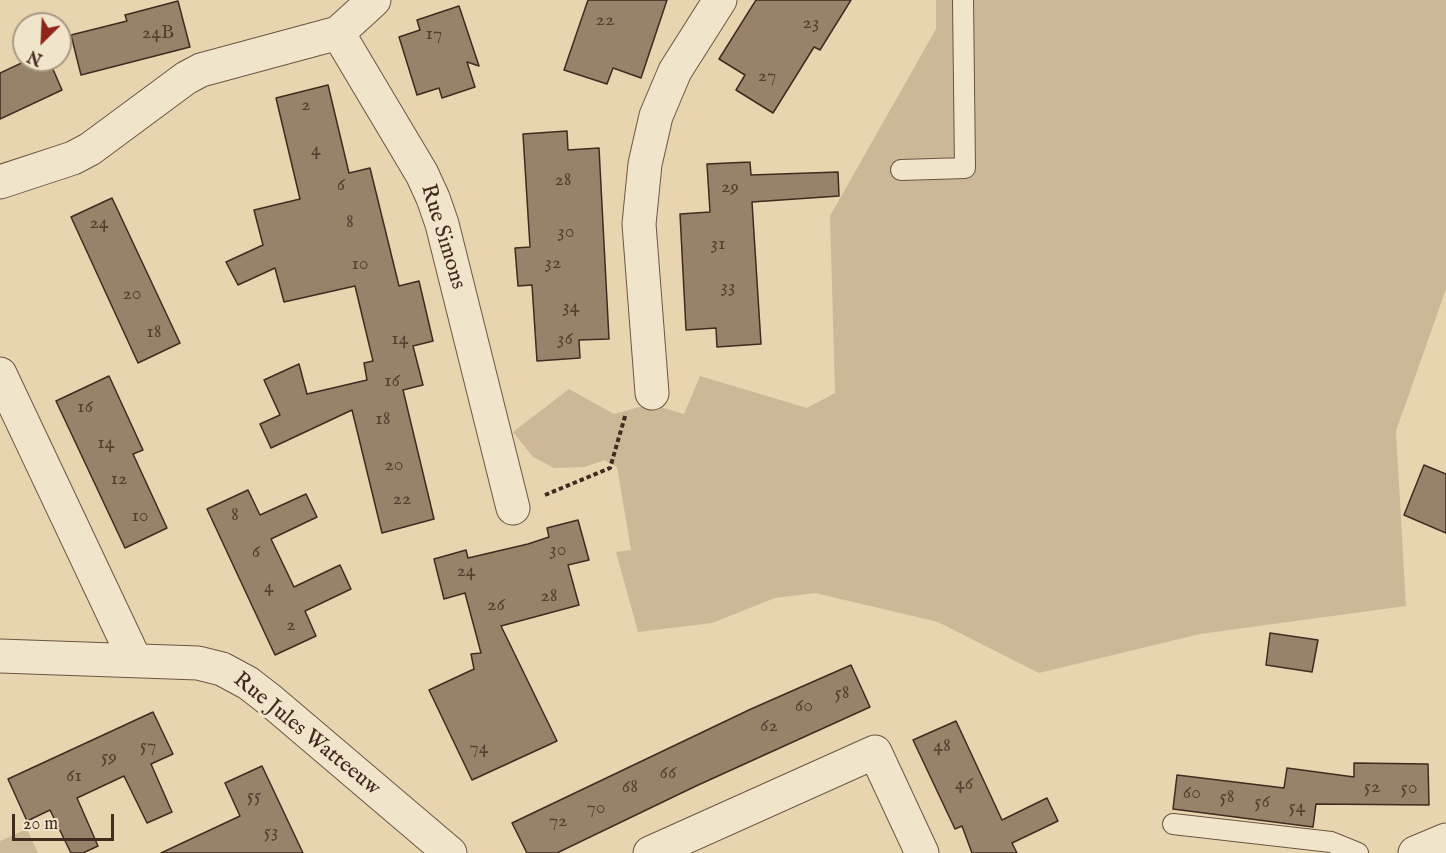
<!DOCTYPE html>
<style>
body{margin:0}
#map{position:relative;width:1446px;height:853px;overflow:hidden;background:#e8d5af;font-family:"IM FELL English",serif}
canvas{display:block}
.north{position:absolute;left:12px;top:12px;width:60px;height:60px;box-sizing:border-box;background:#f0e4cb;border:2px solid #ab9986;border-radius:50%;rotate:204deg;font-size:16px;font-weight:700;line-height:24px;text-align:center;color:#43291f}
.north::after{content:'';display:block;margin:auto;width:21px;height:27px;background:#8f2418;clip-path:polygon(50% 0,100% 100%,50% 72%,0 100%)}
.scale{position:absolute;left:12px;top:814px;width:102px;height:27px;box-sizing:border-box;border:3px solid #43291f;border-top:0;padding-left:8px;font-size:18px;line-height:21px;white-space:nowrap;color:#43291f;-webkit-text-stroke:4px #f0e4cb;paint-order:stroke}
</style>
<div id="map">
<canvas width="1446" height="853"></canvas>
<div class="north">N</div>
<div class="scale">20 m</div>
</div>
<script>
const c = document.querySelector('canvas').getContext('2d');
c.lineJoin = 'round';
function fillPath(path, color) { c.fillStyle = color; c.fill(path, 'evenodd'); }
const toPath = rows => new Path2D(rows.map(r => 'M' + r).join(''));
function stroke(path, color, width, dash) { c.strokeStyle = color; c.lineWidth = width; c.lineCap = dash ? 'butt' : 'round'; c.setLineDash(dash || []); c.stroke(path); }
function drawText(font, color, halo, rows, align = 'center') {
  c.font = font + ' "IM FELL English",serif'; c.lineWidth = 6; c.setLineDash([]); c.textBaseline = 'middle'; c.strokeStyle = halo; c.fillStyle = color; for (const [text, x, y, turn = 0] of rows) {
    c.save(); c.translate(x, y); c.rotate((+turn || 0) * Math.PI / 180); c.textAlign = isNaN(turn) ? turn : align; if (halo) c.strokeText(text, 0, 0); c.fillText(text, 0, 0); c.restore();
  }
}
const green = toPath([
 [936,0,1446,0,1446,289,1396,431,1406,606,1200,634,1039,673,938,622,815,593,775,598,712,623,638,632,616,552,631,550,617,467,605,460,584,467,554,468,533,457,513,432,569,389,614,414,639,407,657,406,684,414,700,376,807,408,835,393,830,216,936,29],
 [27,829,38,853,0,853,0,841]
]);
const building = toPath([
 [588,0,667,0,641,78,613,68,607,84,564,70,588,0],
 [756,0,851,0,820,50,814,47,773,113,736,90,745,75,719,59,756,0],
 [178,1,190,47,81,75,71,35,127,21,125,15,178,1],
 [459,6,479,66,467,62,475,87,442,98,439,88,417,95,399,37,420,30,417,20,459,6],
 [28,60,49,60,62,90,0,119,0,73,28,60],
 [328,85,349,173,370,168,399,286,419,281,433,341,413,346,423,385,403,390,434,519,382,533,352,410,271,448,260,424,280,415,264,380,299,364,307,394,367,380,364,363,373,361,355,286,284,302,275,268,238,285,226,262,263,245,254,210,300,199,276,98,328,85],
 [567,131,568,150,599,148,609,339,579,340,580,358,537,361,532,285,518,286,515,248,530,247,523,134,567,131],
 [750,162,751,175,838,172,839,196,752,202,761,344,717,347,716,328,686,330,680,214,710,212,707,164,750,162],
 [112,198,180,343,138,363,71,217,112,198],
 [109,376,143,450,133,454,167,528,125,548,56,401,109,376],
 [1424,465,1446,474,1446,533,1404,515,1424,465],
 [248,490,260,515,306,494,317,517,271,539,294,587,340,565,351,589,305,611,316,636,275,655,207,509,248,490],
 [578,520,589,560,568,565,579,605,501,626,557,741,472,780,429,690,474,669,471,654,481,653,465,593,444,599,434,559,466,550,468,558,528,544,549,537,547,528,578,520],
 [1270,633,1318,640,1312,672,1266,665,1270,633],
 [851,665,870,707,696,786,557,853,527,853,512,823,751,709,851,665],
 [153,712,173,754,151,764,172,812,147,823,124,776,77,798,98,846,83,853,71,853,50,810,27,821,8,779,153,712],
 [956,721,1002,820,1047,798,1058,821,1012,843,1017,853,972,853,962,826,955,829,913,740,956,721],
 [1354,763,1428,764,1429,805,1316,804,1313,827,1173,809,1177,775,1284,788,1287,768,1354,777,1354,763],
 [262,766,303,853,161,853,240,816,225,783,262,766]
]);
const path = toPath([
 [545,495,610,468,626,413]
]);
const lane = toPath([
 [901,170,965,168,963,0],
 [1173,824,1331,842,1358,853]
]);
const street = toPath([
 [374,0,338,33,422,174,433,198,442,224,513,508],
 [0,182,73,158,90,149,186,78,201,70,338,33],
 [0,374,135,660],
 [652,393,639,224,645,164,656,116,675,71,720,0],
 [0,656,198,663,222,669,248,683,270,700,450,853],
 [650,853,875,752,922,853],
 [1415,853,1446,840]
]);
const numberNames = [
 ["22",605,21],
 ["23",811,24],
 ["24B",158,34],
 ["17",434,35],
 ["27",767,77],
 ["2",306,106],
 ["4",316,151],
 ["28",563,181],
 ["6",341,186],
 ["29",730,188],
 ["8",350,223],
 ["24",99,224],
 ["30",566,233],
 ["31",718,245],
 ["32",553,264],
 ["10",360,265],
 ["33",728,288],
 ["20",132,295],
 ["34",571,308],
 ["18",154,333],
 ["14",400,340],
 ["36",565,340],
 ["16",392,382],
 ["16",85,408],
 ["18",383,420],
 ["14",106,444],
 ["20",394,466],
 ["12",119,480],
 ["22",402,500],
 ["8",235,516],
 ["10",140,517],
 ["30",558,551],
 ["6",256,553],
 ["24",466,572],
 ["4",269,588],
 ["28",549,597],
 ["26",496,606],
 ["2",291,626],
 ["58",842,694],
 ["60",804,707],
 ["62",769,727],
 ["57",148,747],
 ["48",942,747],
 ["74",479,749],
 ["59",109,758],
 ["66",668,774],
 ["61",74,777],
 ["46",964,785],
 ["68",630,788],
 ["52",1372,788],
 ["50",1409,789],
 ["60",1192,794],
 ["55",254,797],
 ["58",1227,798],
 ["56",1262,803],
 ["54",1297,808],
 ["70",596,809],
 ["72",558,822],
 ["53",271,833]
];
const streetNames = [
 ["Rue Simons",442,237,73],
 ["Rue Jules Watteeuw",306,735,39]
];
fillPath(green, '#ccb897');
fillPath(building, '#99826a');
stroke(building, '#43291f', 1.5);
stroke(lane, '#6c5443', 22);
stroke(street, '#6c5443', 35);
stroke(path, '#43291f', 4, [4.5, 3]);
stroke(lane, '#f0e4cb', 20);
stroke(street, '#f0e4cb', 33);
drawText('20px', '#583f32', null, numberNames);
drawText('22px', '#43291f', '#f0e4cb', streetNames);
</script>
